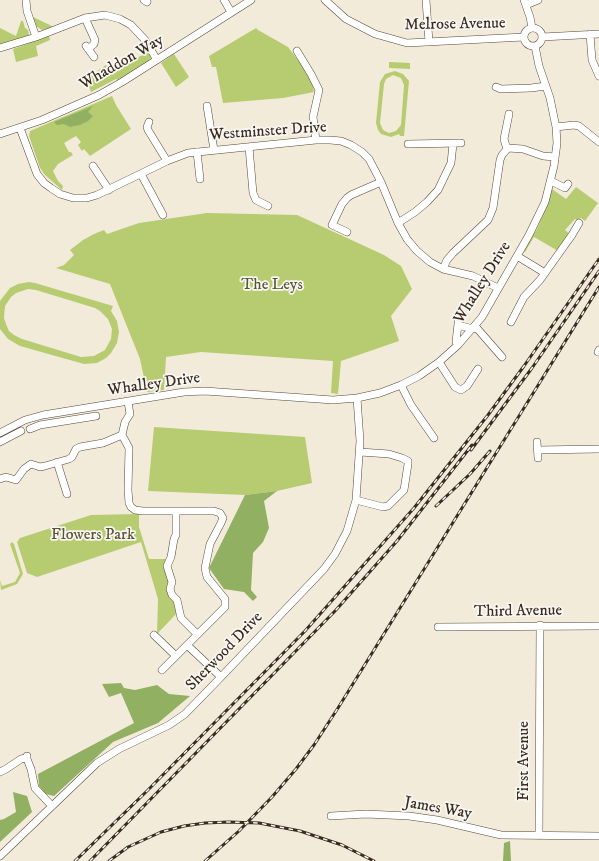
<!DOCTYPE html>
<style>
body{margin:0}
canvas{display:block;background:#f2ebda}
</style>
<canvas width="599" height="861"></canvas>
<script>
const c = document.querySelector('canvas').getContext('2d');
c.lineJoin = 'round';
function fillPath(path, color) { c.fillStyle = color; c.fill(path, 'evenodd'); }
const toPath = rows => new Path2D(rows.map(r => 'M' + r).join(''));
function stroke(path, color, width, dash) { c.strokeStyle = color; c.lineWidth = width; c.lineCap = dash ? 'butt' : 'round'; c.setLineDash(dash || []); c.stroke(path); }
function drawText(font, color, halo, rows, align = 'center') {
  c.font = font + ' "IM FELL DW Pica",serif'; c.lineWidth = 3.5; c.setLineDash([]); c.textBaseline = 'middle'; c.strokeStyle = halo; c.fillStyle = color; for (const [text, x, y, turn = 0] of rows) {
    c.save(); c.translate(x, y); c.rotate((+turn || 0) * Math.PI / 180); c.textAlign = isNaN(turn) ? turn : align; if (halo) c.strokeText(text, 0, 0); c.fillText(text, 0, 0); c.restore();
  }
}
const green = toPath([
 [33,17,54,27,42,30,36,26],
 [21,21,23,21,25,28,28,30,29,35,27,37,0,44,0,28,16,36],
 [256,28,258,30,288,47,300,63,312,82,314,92,283,98,223,103,216,67,212,67,209,56],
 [49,36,50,40,36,46,38,56,16,62,13,49],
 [149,52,151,58,149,61,118,80,116,79,91,92,86,79,106,65,114,74,128,62],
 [174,54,189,77,176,87,161,63],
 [389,62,410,63,410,69,389,68],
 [395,71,403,74,409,81,404,136,400,136,399,134,391,137,381,134,378,130,376,123,380,82,385,74],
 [393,75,401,78,404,85,401,125,396,131,389,133,383,130,380,123,384,84,386,79],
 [112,96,116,105,131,129,90,156,84,149,82,151,78,145,81,142,76,136,64,143,69,152,71,152,73,155,58,164,53,171,58,181,63,186,62,190,45,175,40,168,29,136,30,131],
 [576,187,598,203,585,221,581,218,577,220,575,219,565,230,570,234,558,251,534,237,525,252,523,251,537,229,545,210,552,189,566,199],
 [207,213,297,215,384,255,401,266,412,289,391,316,399,341,341,361,338,394,331,393,333,361,201,352,166,357,164,390,147,392,140,359,110,284,56,268,64,265,74,255,70,250,83,240,94,234,104,230,107,234,139,223],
 [29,282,35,283,113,306,111,311,117,321,119,332,117,343,111,353,106,358,97,363,84,364,20,346,8,339,0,329,0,301,10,288,18,284],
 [28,289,36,290,95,308,100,311,108,319,112,329,111,339,105,350,94,356,81,357,22,339,14,335,9,331,6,324,4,318,5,306,11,297,16,293],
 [154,427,305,437,312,483,277,491,245,495,148,491],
 [139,514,139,527,149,559,167,559,175,602,178,612,157,634,158,599,141,542,37,577,27,573,17,542,20,538,91,515],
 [12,542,14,544,23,574,17,584,1,590,0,580,2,586,15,582,20,573,10,544]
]);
const forest = toPath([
 [93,106,88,112,93,116,88,121,80,125,70,127,64,124,57,125,54,122],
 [277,491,264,501,269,528,263,542,253,553,251,590,257,597,253,601,244,592,224,589,209,568,245,495],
 [121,683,124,688,135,690,157,685,169,694,190,696,158,723,113,742,54,796,46,794,39,786,38,774,134,723,121,693,109,697,102,684],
 [13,792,27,796,32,812,0,842,0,820,4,819,16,812],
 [510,841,511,861,503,861,504,843]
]);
const minor = toPath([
 [26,0,27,11,36,37],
 [144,0,147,2],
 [224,0,231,12],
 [325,0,346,19,375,34,407,43,524,37],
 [426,0,429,42],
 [524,0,530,17,532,28],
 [526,5,538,0],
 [85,18,95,40,94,44,88,49],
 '524 37a9 9 0 1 1 18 0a9 9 0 1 1-18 0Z',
 [590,34,592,60,599,76],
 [542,37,599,34],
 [86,46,94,57],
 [0,48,36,37,85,18,105,15,120,19,131,25,145,40,157,60],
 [297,51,311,74,319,90,313,117,316,140],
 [496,87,501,89,531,88,546,86],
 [207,106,214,150],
 [509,114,504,139,506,146,508,148,523,149,543,156,555,157],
 [149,122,147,127,148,130,167,161],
 [556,127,574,125,579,126,599,142],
 [20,128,37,174,44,183,51,188,60,194,73,198,87,198,97,195,167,161,188,153,316,140,330,140,341,141,351,145,362,152,369,159,381,182,398,223,407,239,417,251,430,262,443,269,473,276,498,288],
 [0,134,42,120,99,95,122,82,251,0],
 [408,144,461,143],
 [249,147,253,193,256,200,268,206],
 [197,152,200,179],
 [93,166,109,190],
 [141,174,163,215],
 [551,181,565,188,568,184],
 [398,223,415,212,427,202,438,190,451,163,453,144],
 [347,232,332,225,342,204,347,198,351,195,381,182],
 [517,256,545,273],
 [443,269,447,260,453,253,488,220,493,208,500,160,502,155,508,148],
 [511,322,524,297,540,280,572,235,579,223],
 [458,325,473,329],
 [475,326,502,357],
 [458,345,456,342,459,315],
 [598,352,599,350],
 [439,362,455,387,461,390,467,386,478,369],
 [401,385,411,405,434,438],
 [30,429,40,425,96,416],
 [0,433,25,420,43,415,184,392,205,391,333,400,357,398,380,393,401,385,419,376,439,362,458,345,482,317,529,235,545,202,554,166,557,143,556,127,550,98,539,66,535,46],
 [122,435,129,448,128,490,129,503,131,507,135,510,143,511,214,511,220,513,223,518,221,523,210,544,205,568,207,577,225,599,225,607,162,670],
 [0,442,21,431],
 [537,442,538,458],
 [538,450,599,449],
 [57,462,67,494],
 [0,479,6,477,16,480,24,469,31,464,40,467,45,466,69,459,72,457,76,449,80,447,103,443,122,435,125,422,130,414,128,402],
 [356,500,383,507,388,506,404,490,408,464,408,461,402,458,389,454,360,452],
 [176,511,176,535,174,539,171,557,167,566,172,582,170,589,172,595,177,600,181,618,197,634],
 [438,627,599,626],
 [154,635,176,656],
 [187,645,221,677],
 [27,756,27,759,31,769,35,788,52,806],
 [0,772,6,769,21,759,26,758],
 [331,816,366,814,409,816,437,820,501,835,599,836],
 [539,836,540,625],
 [0,856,97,763,119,749,169,725,185,714,221,677,324,569,335,554,347,531,356,500,360,441,357,398]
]);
const rail = toPath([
 [471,450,532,368,599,271],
 [436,506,470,474,490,451],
 [75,861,148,790,305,631,414,508,488,415,524,366,599,259],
 [90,861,336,610,397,541,472,445],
 [109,861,128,847,161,832,184,826,205,823,229,822,259,823,300,831,342,845,374,861],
 [205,861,239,831,272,797,296,769,314,745,338,708,599,287]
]);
const streetNames = [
 ["Melrose Avenue",455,25,-1],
 ["Whaddon Way",122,63,-30],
 ["Westminster Drive",268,132,-4],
 ["Whalley Drive",483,283,-58],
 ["Whalley Drive",154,385,-8],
 ["Third Avenue",518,612,-1],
 ["Sherwood Drive",225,652,-46],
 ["First Avenue",525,761,-90],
 ["James Way",438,809,10]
];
const parkNames = [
 ["The Leys",272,286],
 ["Flowers Park",93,536]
];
fillPath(green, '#b7cc70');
fillPath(forest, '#91b062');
stroke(minor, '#56473a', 8);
stroke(minor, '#fff', 7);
stroke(rail, '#3b2a1e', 3);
stroke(rail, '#f6f6f2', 1.5, [4.5]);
drawText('16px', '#3b2a1e', '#f6f6f2', streetNames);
drawText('16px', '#5a5232', '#f6f6f2', parkNames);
</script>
